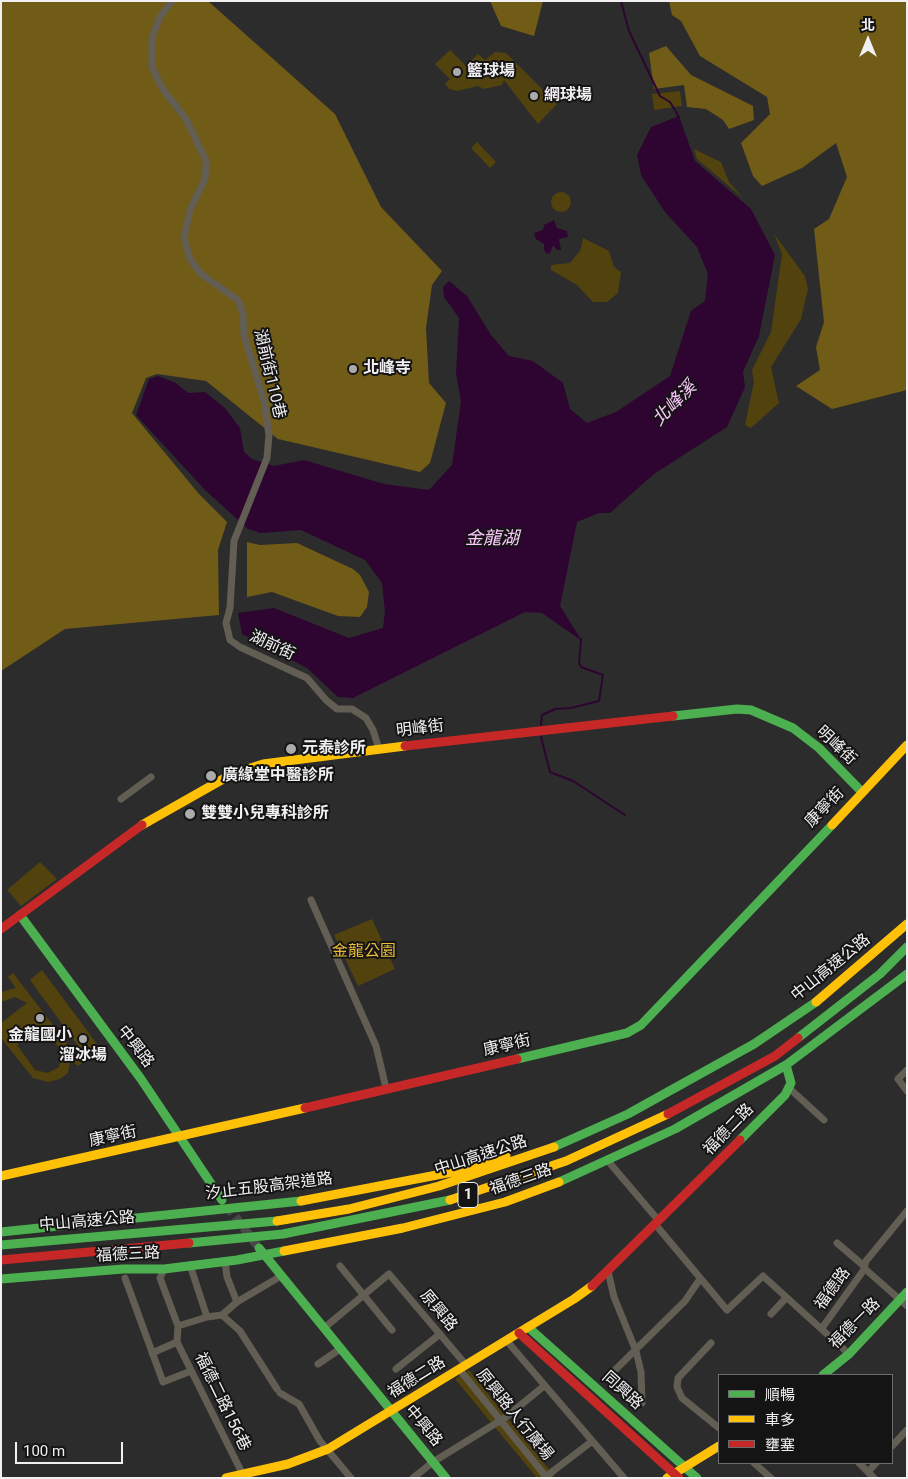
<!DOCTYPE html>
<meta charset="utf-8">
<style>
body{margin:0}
#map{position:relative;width:908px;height:1479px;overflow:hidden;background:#2c2c2c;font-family:Roboto,"Noto Sans TC",sans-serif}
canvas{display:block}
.frame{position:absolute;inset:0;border:2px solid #f1eff1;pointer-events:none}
.legend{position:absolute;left:718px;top:1374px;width:175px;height:90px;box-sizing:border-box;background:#151415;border:1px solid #6d6c6d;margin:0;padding:6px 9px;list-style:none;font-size:15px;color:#f1eff1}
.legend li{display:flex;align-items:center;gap:10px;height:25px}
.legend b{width:25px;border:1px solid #6d6c6d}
.north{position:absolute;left:843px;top:15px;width:50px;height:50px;-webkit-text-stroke:4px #151415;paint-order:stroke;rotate:0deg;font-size:14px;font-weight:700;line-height:20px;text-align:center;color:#f1eff1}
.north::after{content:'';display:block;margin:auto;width:18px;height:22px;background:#f1eff1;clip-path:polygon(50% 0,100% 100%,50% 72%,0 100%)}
.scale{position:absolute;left:15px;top:1442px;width:108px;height:22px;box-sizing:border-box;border:2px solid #f1eff1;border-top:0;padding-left:6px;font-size:15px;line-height:18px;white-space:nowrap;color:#f1eff1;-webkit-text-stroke:4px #151415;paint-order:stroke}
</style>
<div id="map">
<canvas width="908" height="1479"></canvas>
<div class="frame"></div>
<ul class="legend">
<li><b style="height:6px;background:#4caf50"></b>順暢</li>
<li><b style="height:6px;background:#ffc107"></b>車多</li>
<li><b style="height:6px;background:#c62828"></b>壅塞</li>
</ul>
<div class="north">北</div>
<div class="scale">100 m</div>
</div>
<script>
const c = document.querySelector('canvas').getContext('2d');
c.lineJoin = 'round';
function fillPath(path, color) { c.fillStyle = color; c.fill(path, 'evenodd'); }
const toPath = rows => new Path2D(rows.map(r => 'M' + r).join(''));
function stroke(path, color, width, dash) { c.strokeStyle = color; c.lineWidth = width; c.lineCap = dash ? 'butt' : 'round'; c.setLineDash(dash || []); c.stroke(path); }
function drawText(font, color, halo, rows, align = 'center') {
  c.font = font + ' Roboto,"Noto Sans TC",sans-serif'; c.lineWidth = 4; c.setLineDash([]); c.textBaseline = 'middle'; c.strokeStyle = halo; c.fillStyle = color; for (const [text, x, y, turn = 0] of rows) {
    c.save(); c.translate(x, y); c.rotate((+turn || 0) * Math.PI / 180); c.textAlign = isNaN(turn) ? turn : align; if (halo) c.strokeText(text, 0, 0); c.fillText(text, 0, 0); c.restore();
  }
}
const green = toPath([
 [450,50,466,66,478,54,485,60,495,52,506,53,557,104,538,124,504,80,502,85,484,89,478,86,457,91,449,89,445,84,450,79,435,64],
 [680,91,682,106,654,110,652,94],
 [477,142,496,162,490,168,471,148],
 [694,149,721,162,729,182,743,198,697,159],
 '551 202a10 10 0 1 1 20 0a10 10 0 1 1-20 0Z',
 [774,234,805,276,808,289,801,319,771,367,779,403,751,428,745,425,754,382,752,370,771,332,782,254],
 [583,238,609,251,614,267,621,272,618,293,607,302,593,302,577,285,551,270,551,265,570,263,580,251],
 [40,862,57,879,21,906,7,890],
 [372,919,395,969,358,986,334,935],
 [42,970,97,1044,84,1054,30,980],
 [13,973,82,1063,78,1066,73,1062,70,1063,68,1073,60,1079,48,1082,33,1078,1,1038,1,1023,27,1003,15,997,1,1002,1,992,16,988,8,977],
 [44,1025,63,1054,59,1067,48,1073,35,1070,17,1045],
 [469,1370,507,1418,556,1478,537,1478,455,1379]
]);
const forest = toPath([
 [1,1,208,1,335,114,381,207,442,271,432,285,426,328,429,383,446,403,430,463,420,472,278,439,206,381,157,374,146,378,132,413,199,494,227,522,218,550,219,615,65,629,1,671],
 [490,1,543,1,534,36,501,26],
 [669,1,907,1,907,390,832,409,796,386,820,370,816,347,824,322,814,229,829,219,847,177,836,143,802,168,762,186,753,176,741,143,770,114,767,97,700,56,681,21,672,15],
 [666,46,691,75,753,106,754,120,729,129,723,120,706,109,687,107,684,85,654,89,649,53],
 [247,542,260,545,297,543,353,569,360,575,369,592,367,607,360,617,338,616,272,592,247,597]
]);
const water = toPath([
 [679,116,695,161,751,209,775,255,759,336,743,372,745,387,727,427,654,474,610,513,599,513,577,522,560,606,582,641,542,613,525,612,353,698,338,697,307,668,242,634,238,613,274,608,349,638,383,628,385,612,382,583,365,560,301,530,261,533,248,529,205,490,136,415,149,379,158,376,176,383,188,393,205,392,225,408,240,428,244,452,252,459,274,466,304,460,384,484,429,490,452,465,461,402,456,373,459,318,444,297,443,287,449,281,467,296,491,335,509,356,533,361,563,383,570,409,587,423,616,412,670,376,691,311,705,301,708,274,697,247,665,212,641,175,637,155,651,127],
 [554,220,557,228,567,231,568,237,559,239,561,250,557,250,553,245,550,253,547,254,544,250,544,244,536,239,534,233,543,230,544,225]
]);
const stream = toPath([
 [621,1,629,31,660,96,670,102,679,117],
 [541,725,542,715,555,709,571,708,599,701,603,675,581,667,579,663,581,639],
 [541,737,550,772,573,781,625,815]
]);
const secondaryTunnel = toPath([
 [227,1206,259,1248]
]);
const street = toPath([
 [172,1,160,17,152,37,152,67,162,88,186,119,206,161,205,179,190,210,184,238,190,259,201,274,238,300,243,313,244,335,264,401,269,435,267,458,234,541,230,608,226,623,230,640,240,647,307,678,326,700,337,709,352,709,366,718,373,730,379,749],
 [121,799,151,777],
 [311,900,376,1046,386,1088],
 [907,1070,898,1079,907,1091],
 [789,1088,824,1120],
 [608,1161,659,1221],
 [655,1224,727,1310,763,1276,849,1354],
 [837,1243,864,1266],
 [190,1265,207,1317],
 [340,1266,392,1330],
 [864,1268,907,1306],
 [164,1269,160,1278,178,1326],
 [608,1271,614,1297,636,1351,641,1372,642,1403],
 [125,1278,163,1382,191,1371],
 [237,1302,281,1276],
 [771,1314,786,1298],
 [222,1315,240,1331,277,1389],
 [222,1315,237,1302,227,1277,225,1261],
 [324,1328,389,1274,466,1365],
 [822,1328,863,1271,866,1261,907,1211],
 [506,1340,624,1478],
 [177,1342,243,1475],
 [711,1343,678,1378,677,1387,682,1398,719,1428],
 [152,1353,177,1342,178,1326,207,1317,222,1315],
 [318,1364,340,1349],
 [396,1369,440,1334],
 [459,1369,547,1478],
 [612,1373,685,1301,700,1279],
 [280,1393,299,1404,320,1441,351,1478],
 [892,1446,907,1430],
 [754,1463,771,1478],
 [859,1463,874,1478],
 [868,1472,876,1463],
 [413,1478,433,1462,506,1417,544,1386],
 [544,1478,591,1442]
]);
const fast = toPath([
 [673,716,737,709,751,710,793,728,819,748,862,792],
 [20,915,141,1079,222,1200],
 [798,1038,880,974,907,947],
 [517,1059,627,1033,641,1025,832,825],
 [740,1140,785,1095,791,1083,786,1065],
 [554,1147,628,1114,754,1044,816,1002],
 [559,1182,675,1129,786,1065,907,974],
 [1,1232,301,1201],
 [189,1243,283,1234,450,1200],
 [1,1245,277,1221],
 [259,1248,446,1478],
 [1,1279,123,1269,164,1269,237,1260,284,1251],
 [528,1327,697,1478],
 [823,1375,849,1354,907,1292]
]);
const slow = toPath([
 [142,825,232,774,263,764,405,746],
 [832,825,907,745],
 [816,1002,907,924],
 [1,1176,305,1108],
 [450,1200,566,1161,668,1114],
 [301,1201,463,1170,506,1156],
 [277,1221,349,1209,439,1186,554,1147],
 [284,1251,403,1228,505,1202,559,1182],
 [226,1478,288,1464,328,1449,574,1299,592,1286],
 [667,1478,719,1446]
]);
const jam = toPath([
 [405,746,673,716],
 [1,929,142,825],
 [305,1108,517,1059],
 [668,1114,775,1056,798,1038],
 [1,1260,189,1243],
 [592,1286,740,1140],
 [519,1333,679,1478]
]);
const markers = [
 [457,72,5,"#acabac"],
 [534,96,5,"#acabac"],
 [353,369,5,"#acabac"],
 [291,749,6,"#acabac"],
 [211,776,6,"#acabac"],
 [190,814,6,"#acabac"],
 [40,1018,5,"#acabac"],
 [83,1039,5,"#acabac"]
];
const shields = [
 [468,1195,20]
];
const shieldNames = [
 ["1",468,1195]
];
const poiNames = [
 ["籃球場",467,72],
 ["網球場",544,96],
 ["北峰寺",363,369],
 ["元泰診所",302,749],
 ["廣緣堂中醫診所",222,776],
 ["雙雙小兒專科診所",201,814],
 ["金龍國小",40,1036,"center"],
 ["溜冰場",83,1056,"center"]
];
const streetNames = [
 ["湖前街110巷",269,374,77],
 ["湖前街",272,646,25],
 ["明峰街",420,729,-7],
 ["明峰街",836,746,43],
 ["康寧街",825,808,-46],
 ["中山高速公路",831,968,-39],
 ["康寧街",507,1046,-13],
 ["中興路",135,1047,52],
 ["福德二路",729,1130,-46],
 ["康寧街",113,1137,-12],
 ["中山高速公路",481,1156,-18],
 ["福德三路",521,1180,-19],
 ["汐止五股高架道路",269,1187,-7],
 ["中山高速公路",87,1222,-5],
 ["福德三路",128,1255,-3],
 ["福德路",833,1289,-54],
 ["原興路",438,1311,50],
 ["福德一路",855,1324,-45],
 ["福德二路",417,1378,-32],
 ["同興路",622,1391,42],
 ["福德二路156巷",222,1402,64],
 ["原興路人行廣場",514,1415,51],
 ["中興路",423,1426,50]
];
const parkNames = [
 ["金龍公園",364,952]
];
const waterNames = [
 ["北峰溪",675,404,-46],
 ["金龍湖",492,539]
];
fillPath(green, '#52420e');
fillPath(forest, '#705b17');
fillPath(water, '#2d0530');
stroke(stream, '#2d0530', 2);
stroke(secondaryTunnel, '#4a494a', 9, [9, 4.5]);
stroke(street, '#625e53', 7);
stroke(fast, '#4caf50', 9);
stroke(slow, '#ffc107', 9);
stroke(jam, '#c62828', 9);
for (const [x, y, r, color] of markers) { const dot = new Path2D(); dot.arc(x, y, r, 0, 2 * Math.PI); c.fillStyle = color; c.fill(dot); stroke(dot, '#151415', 2); }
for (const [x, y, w] of shields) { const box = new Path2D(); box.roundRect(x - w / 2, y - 12.5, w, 25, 4); c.fillStyle = '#151415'; c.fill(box); stroke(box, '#f1eff1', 1); }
drawText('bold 15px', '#f1eff1', null, shieldNames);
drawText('bold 16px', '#f1eff1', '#151415', poiNames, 'left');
drawText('16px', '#f1eff1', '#151415', streetNames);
drawText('16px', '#e9bd38', '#151415', parkNames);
drawText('italic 18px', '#fdc8fd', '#151415', waterNames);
</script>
